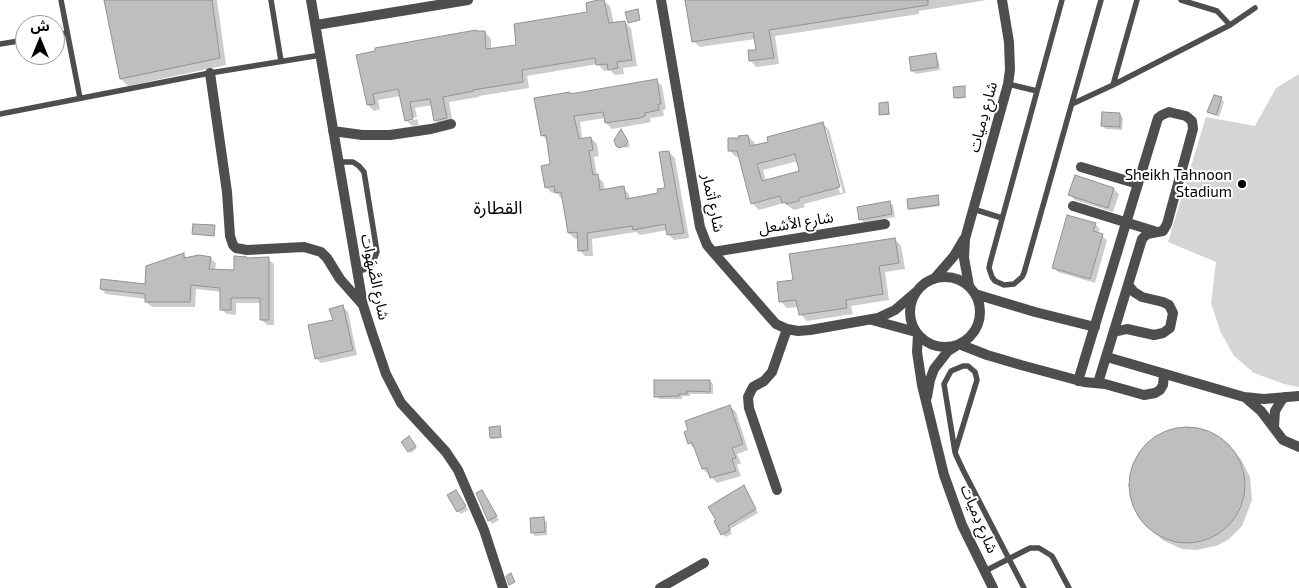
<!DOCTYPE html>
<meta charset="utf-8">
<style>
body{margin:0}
#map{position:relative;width:1299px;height:588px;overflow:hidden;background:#fff;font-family:"Exo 2","Noto Sans Arabic",sans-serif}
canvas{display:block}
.north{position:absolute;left:15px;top:15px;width:50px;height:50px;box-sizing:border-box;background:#fff;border:1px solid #999;border-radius:50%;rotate:0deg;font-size:14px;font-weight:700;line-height:20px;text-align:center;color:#000}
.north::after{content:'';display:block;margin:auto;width:18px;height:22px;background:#000;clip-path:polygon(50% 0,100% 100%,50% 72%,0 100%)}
</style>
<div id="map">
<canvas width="1299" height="588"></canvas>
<div class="north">ش</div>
</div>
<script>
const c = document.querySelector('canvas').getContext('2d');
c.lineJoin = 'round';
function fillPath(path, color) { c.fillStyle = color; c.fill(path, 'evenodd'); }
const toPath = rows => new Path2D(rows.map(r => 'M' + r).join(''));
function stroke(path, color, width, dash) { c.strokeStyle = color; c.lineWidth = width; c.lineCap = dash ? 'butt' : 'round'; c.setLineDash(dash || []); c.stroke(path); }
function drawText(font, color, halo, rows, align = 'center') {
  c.font = font + ' "Exo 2","Noto Sans Arabic",sans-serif'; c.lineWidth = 4; c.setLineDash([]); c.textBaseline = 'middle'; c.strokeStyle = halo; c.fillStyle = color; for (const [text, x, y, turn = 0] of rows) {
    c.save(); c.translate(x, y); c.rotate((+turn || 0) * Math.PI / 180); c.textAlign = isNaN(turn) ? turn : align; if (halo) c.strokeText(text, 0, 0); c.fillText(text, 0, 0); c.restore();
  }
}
const green = toPath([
 [1299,74,1299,387,1284,384,1254,373,1234,356,1220,331,1211,303,1216,262,1168,242,1206,117,1255,126,1276,88]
]);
const shadow = toPath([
 [106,0,217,0,226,65,128,86,121,79],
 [603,0,610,6,614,24,625,22,631,28,637,66,623,68,624,74,615,75,610,70,604,71,598,64,527,76,529,88,479,96,479,97,449,102,453,124,442,126,435,120,433,105,415,108,417,117,409,119,409,121,417,119,419,125,412,126,406,120,401,96,378,100,380,109,374,111,368,105,358,56,485,32,491,39,491,50,518,46,589,13],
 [685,0,987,0,919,11,919,14,775,36,779,64,756,67,750,60,757,51,755,39,700,47,693,41],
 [935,54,938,58,940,70,916,74,912,71],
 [656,80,662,86,666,109,663,110,664,116,650,118,651,122,646,123,612,129,606,123,605,118,580,122,582,137,583,140,591,138,597,144,599,156,594,157,597,176,603,182,605,191,623,188,629,194,630,199,659,194,666,189,669,152,675,158,689,238,674,240,668,234,668,230,640,235,636,232,592,239,593,256,585,256,579,250,578,238,575,239,569,233,562,199,556,192,552,193,546,187,552,165,548,141,542,135,570,93,572,95],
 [964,87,966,98,957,99,955,98],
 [1221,99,1224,102,1219,117,1209,112],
 [888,103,890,115,882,115,881,114],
 [1120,114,1123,118,1122,130,1106,129,1102,126],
 [822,123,829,130,846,193,804,204,805,207,794,210,784,203,759,210,752,203,740,157,736,157,729,150,740,139,748,136,754,142,755,146,770,143],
 [823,129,826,129,843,193,840,193],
 [798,161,801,172,766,181,763,170],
 [621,131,630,145,628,148,617,145],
 [1114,189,1119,194,1113,212,1075,200,1070,195],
 [938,196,940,206,911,210,909,209],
 [889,202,893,205,895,217,864,222,860,219],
 [1095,224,1100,229,1098,234,1102,236,1107,240,1095,283,1058,272,1053,267],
 [214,226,215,236,194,234],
 [895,239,901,246,905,269,885,272,889,300,851,306,853,314,807,321,800,314,799,307,787,308,781,302],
 [183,254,187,258,210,258,216,263,215,271,235,271,247,258,268,259,274,264,274,325,267,325,261,319,261,303,236,303,236,315,227,314,221,309,222,292,196,289,195,307,152,307,146,302,146,299,106,294,101,289,147,285],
 [343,307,348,312,357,355,321,363,316,358],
 [710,381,713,384,713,394,690,394,690,396,682,396,682,399,659,399,656,396],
 [730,406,736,412,748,450,737,454,741,463,737,465,741,476,717,483,703,469,695,449,689,443],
 [500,428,502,438,492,439,491,438],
 [1192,428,1205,431,1222,440,1241,459,1250,477,1252,500,1242,526,1228,540,1216,546,1196,550,1182,549,1164,541,1147,526,1135,510,1131,500,1130,480,1132,469,1141,451,1154,438,1172,430],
 [408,438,417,448,411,453,402,442],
 [744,487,758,513,730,529,732,534,725,537,715,522],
 [481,491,499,520,492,524,489,520],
 [459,495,468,510,461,514,458,511],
 [543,519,547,522,547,535,535,536,532,532]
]);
const building = toPath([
 [104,0,212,0,220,58,120,79,104,0],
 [597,0,604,0,609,23,625,21,632,60,617,62,618,68,608,70,607,64,596,65,595,58,522,70,523,82,473,90,474,91,443,97,447,118,434,121,430,99,410,102,413,119,405,121,398,89,373,94,375,104,367,105,356,55,375,51,375,48,476,30,476,31,485,31,486,49,516,45,514,24,587,12,586,3,597,0],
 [685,0,928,0,928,5,769,30,774,58,749,61,748,50,756,50,753,32,692,42,685,0],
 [638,9,640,20,628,23,625,12,638,9],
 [936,53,938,67,911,71,909,57,936,53],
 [657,79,661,104,658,104,659,110,645,113,645,116,640,118,605,123,603,112,574,116,577,130,579,139,591,137,593,150,589,151,593,175,598,174,600,190,624,186,626,199,658,193,657,189,665,188,659,152,669,151,684,233,667,235,665,224,633,230,632,226,587,233,588,250,578,251,577,232,568,233,561,192,555,193,554,186,545,188,541,166,550,164,546,135,541,136,534,98,570,92,570,94,657,79],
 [965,86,965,97,954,98,953,87,965,86],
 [1214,95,1222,97,1216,115,1207,112,1214,95],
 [888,102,889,114,879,115,879,103,888,102],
 [1102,112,1120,113,1120,127,1101,126,1102,112],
 [823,122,840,187,799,198,799,201,786,204,786,202,782,203,780,196,751,204,737,151,728,151,728,138,739,138,738,136,748,135,750,146,768,142,767,137,823,122],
 [795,154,799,171,762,181,757,164,795,154],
 [621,129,628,141,625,146,619,148,616,146,614,140,621,129],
 [1075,175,1114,188,1108,208,1068,195,1075,175],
 [938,195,939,205,908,209,907,199,938,195],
 [890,201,892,214,859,220,857,207,890,201],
 [1067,215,1096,223,1093,231,1103,234,1090,279,1052,268,1067,215],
 [193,224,215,225,214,236,192,234,193,224],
 [895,238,899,263,879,266,883,294,846,300,847,308,799,315,796,300,779,302,777,282,793,280,789,254,895,238],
 [184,253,184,258,199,255,211,257,209,269,234,270,234,256,247,257,247,258,269,257,269,320,260,320,260,298,231,298,231,310,220,310,220,288,191,285,190,302,145,302,145,294,100,289,101,279,145,284,146,266,184,253],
 [343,305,353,350,315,359,308,325,333,320,329,309,343,305],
 [654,380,710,380,710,392,687,391,687,394,679,394,679,396,654,397,654,380],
 [730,405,743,444,732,448,736,458,732,459,736,471,710,478,707,468,702,469,692,442,688,444,684,432,688,430,685,421,730,405],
 [500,426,501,437,490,438,489,427,500,426],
 '1129 485a58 58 0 1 1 116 0a58 58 0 1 1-116 0Z',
 [409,436,416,446,408,452,401,442,409,436],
 [744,485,756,509,728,526,730,530,721,535,714,521,716,520,708,507,744,485],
 [456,490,466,506,457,512,447,495,456,490],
 [482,490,497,516,488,521,476,493,482,490],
 [544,517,545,532,531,533,530,518,544,517],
 [511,573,515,582,509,585,506,576,511,573]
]);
const lane = toPath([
 [61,0,80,98],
 [271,0,281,61],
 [1062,0,990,263,989,268,992,277,995,281,1004,285,1014,284,1022,277,1024,273,1101,0],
 [1181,0,1217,11,1230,25],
 [55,35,66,33],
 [0,44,25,40],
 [1008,84,1037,91],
 [1113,85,1137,0],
 [1072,104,1113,85,1230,25,1255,8],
 [0,114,210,73,321,55],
 [339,162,353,162,359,166,364,172,377,252,372,265,363,270,357,270],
 [973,209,1002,218],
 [955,452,977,380,975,372,968,366,963,366,951,371,944,384,954,446,955,452,956,455,963,470,1024,588],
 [985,571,1030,548,1039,548,1052,556,1069,588]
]);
const street = toPath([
 [311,0,363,305,372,333,386,374,401,403,446,452,458,470,484,530,503,588],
 [661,0,700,227,707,245,713,252,768,315,776,324,787,329,798,331,810,330,878,318,895,310,916,292],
 [316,25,468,0],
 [210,73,227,192,230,236,233,245,236,248,247,250,304,247,321,252,327,258,340,279,363,305],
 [333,131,362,135,390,135,431,129,451,124],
 [1081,167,1138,184],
 [1073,206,1154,231],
 [713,252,885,224],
 '910 312a35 35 0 1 1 70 0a35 35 0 1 1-70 0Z',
 [934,279,954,256,964,239],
 [969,286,964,258,965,239,1008,84,1010,70,1009,42,1002,0],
 [975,294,1035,312,1095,327],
 [872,320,916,332],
 [1114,332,1127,329,1154,335,1163,333,1170,328,1173,313,1169,305,1163,302,1142,297,1134,292,1128,285],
 [918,334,917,352,922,385,944,475,962,525,993,588],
 [959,344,987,355,1021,365,1084,382,1105,384,1144,395,1155,393,1160,390,1163,385,1164,374],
 [1107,357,1244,397,1264,399,1299,396],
 [1078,381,1158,118,1162,115,1169,112,1186,116,1192,121,1193,129,1167,224,1163,231,1147,234,1142,239,1098,383],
 [927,397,930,380,934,369,948,351,956,346],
 [1247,399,1261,411,1283,440,1299,447],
 [1274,427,1275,411,1281,401,1285,397],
 [777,490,749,408,748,397,753,387,764,381,772,372,787,329],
 [660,588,704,563]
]);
const markers = [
 [1242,184,5,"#000"]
];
const streetNames = [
 ["شارع دِميات",983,117,-75],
 ["شارع أتمار",713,203,78],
 ["شارع الأشعل",796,223,-9],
 ["شارع الصَّهَوات",375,277,78],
 ["شارع دِميات",979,519,67]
];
const poiNames = [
 ["Sheikh Tahnoon",1232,175],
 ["Stadium",1232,192]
];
const quarterNames = [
 ["القطارة",498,208]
];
fillPath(green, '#d5d5d5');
fillPath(shadow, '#0003');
fillPath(building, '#bebebe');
stroke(building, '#929292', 1);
stroke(lane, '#4e4e4e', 5.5);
stroke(street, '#4e4e4e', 10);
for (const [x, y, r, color] of markers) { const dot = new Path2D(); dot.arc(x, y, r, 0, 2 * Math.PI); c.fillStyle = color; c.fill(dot); stroke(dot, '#fff', 2); }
drawText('15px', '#000', '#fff', streetNames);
drawText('15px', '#000', '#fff', poiNames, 'right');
drawText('18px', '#000', '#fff', quarterNames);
</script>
